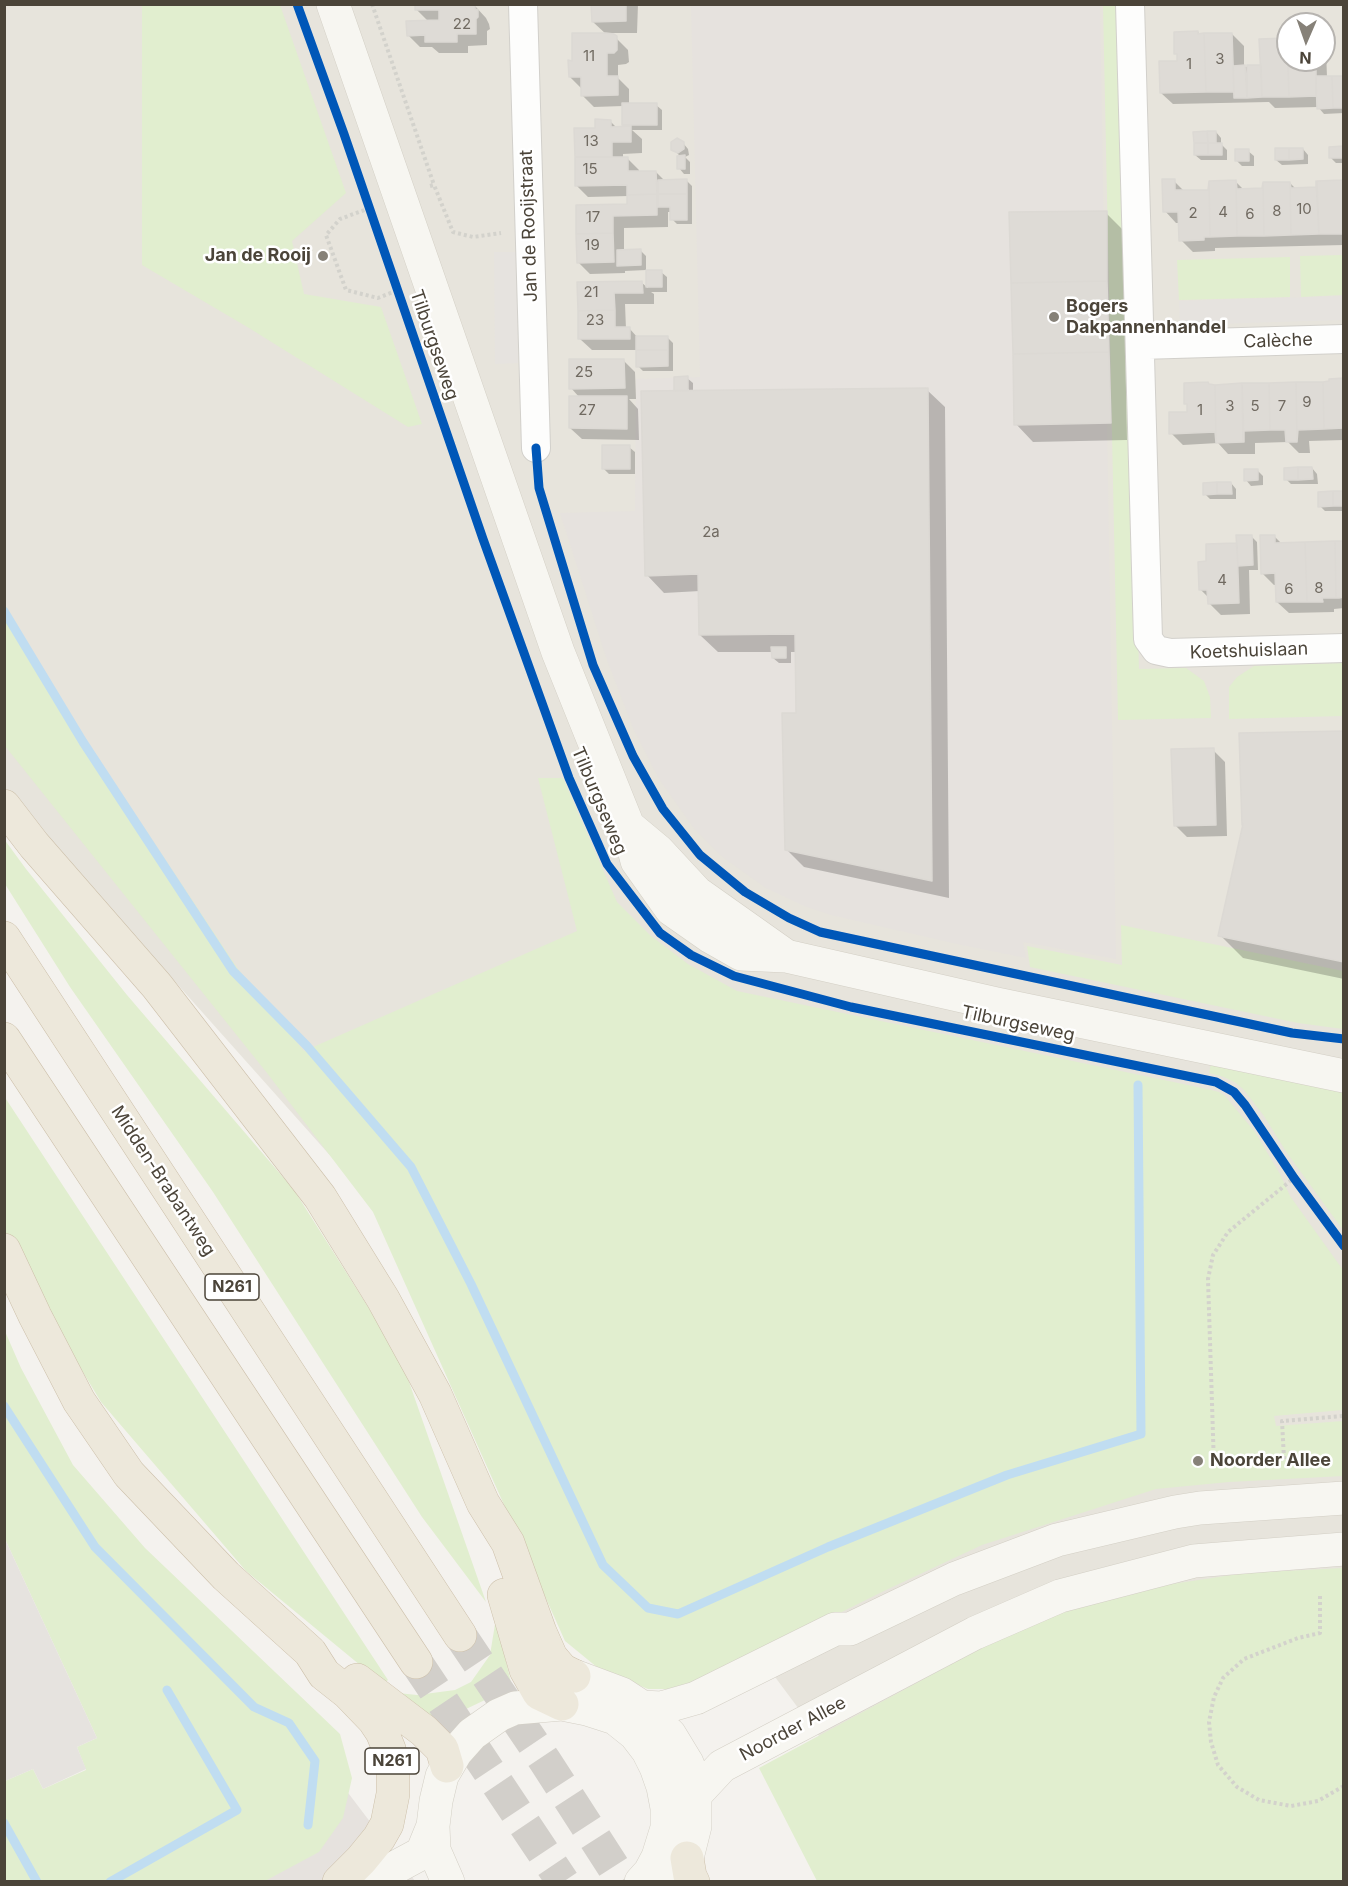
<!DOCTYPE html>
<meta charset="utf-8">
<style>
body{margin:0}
#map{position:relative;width:1348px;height:1886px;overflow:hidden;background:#f4f2ee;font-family:Inter,sans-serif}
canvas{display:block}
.frame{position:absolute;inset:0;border:6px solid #4b4439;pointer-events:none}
.north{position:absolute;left:1276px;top:12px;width:60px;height:60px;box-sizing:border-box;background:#fff;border:2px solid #b7b4b0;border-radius:50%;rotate:182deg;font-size:16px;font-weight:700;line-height:24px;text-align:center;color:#4b4439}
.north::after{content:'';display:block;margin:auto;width:21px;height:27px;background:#868178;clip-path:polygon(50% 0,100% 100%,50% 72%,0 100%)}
</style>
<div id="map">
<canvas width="1348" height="1886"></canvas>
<div class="frame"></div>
<div class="north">N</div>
</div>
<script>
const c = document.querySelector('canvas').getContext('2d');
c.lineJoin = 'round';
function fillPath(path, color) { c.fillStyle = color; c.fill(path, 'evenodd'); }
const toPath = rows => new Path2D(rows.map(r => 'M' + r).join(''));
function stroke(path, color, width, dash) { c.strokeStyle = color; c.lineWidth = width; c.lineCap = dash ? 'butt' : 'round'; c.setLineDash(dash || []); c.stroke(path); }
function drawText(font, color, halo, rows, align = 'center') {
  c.font = font + ' Inter,sans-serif'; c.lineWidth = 5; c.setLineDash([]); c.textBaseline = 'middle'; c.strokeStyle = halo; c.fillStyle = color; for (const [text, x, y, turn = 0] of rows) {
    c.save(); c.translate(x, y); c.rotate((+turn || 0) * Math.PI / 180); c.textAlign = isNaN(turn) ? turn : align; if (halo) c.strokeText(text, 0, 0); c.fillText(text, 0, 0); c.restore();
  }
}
const residential = toPath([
 [4,5,1343,5,1343,1881,927,1881,673,1540,5,791],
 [1288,24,1324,24,1324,60,1288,60]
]);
const industrial = toPath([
 [691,5,1100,5,1116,959,1023,942,1026,958,957,944,831,915,804,906,766,888,724,858,696,831,659,779,633,728,607,660,560,513,635,511,636,379,700,377],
 [311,1744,415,1881,196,1882]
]);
const green = toPath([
 [142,5,280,5,346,193,292,241,304,294,381,307,422,424,408,427,249,328,142,265],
 [1103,5,1120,5,1139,669,1186,668,1204,681,1210,697,1211,718,1118,720],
 [1343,255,1343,295,1301,297,1300,256],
 [1290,257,1290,297,1179,300,1177,260],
 [4,603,36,665,238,969,304,1051,577,931,538,778,563,778,617,902,651,936,688,964,737,991,1207,1089,1219,1092,1225,1096,1255,1132,1280,1174,1290,1196,1343,1270,1343,1410,1274,1416,1276,1426,1343,1421,1343,1476,1229,1482,1156,1489,982,1545,886,1590,701,1682,678,1689,648,1689,598,1668,565,1641,373,1212,267,1073,5,746],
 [1343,663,1343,716,1229,719,1229,687,1237,677,1254,666],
 [4,839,26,869,127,995,294,1190,401,1359,486,1602,422,1517,213,1192,70,987,5,884],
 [1121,925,1343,971,1343,1029,1298,1023,1030,967,1027,946,1122,965],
 [1211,1064,1343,1092,1343,1230,1287,1153,1264,1116,1244,1090,1236,1083,1224,1077,1209,1073],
 [4,1096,388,1680,383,1684,246,1571,101,1402,22,1271,5,1233],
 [4,1329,21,1368,73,1465,145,1548,340,1734,352,1778,343,1818,319,1852,265,1881,5,1881,5,1781,33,1769,43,1789,86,1770,77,1747,97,1738,5,1539],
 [1343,1568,1343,1881,817,1881,759,1768,1013,1631,1093,1602,1172,1584,1245,1573],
 [496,1618,512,1687,464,1710,445,1731,398,1693,417,1695,455,1690,471,1682,490,1655]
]);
const parking = toPath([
 [494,252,517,252,518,363,495,364],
 [1343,296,1343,320,1180,325,1179,301],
 [5,1539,97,1738,77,1747,86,1769,43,1789,33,1769,5,1781]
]);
const shadow = toPath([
 [416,4,475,6,486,18,489,24,490,29,487,31,487,45,468,46,468,53,439,53,432,47,420,47,408,35,429,22,416,9],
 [593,4,638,4,637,33,611,33,628,50,629,62,626,64,618,65,618,78,629,89,629,105,656,105,662,110,662,130,632,130,642,139,642,153,623,154,623,158,627,158,639,170,639,173,656,172,665,181,687,181,692,186,692,224,677,224,672,219,671,212,668,212,668,227,624,228,624,251,640,250,646,256,646,270,625,271,625,273,590,274,578,262,577,207,629,206,629,196,588,197,577,186,597,130,610,121,617,128,627,128,623,124,623,106,594,107,582,95,582,89,570,77,574,62,606,34,593,22],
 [1198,32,1200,35,1232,34,1244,46,1244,67,1262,66,1261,40,1288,39,1288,60,1324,60,1324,48,1326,50,1327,77,1344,77,1344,113,1324,114,1318,107,1275,108,1269,102,1173,104,1161,93,1179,62,1179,56,1176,53],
 [1216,132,1221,138,1221,144,1227,150,1227,160,1201,160,1195,155],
 [683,143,688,149,689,155,685,157,690,162,690,174,684,174,679,168,679,155,673,149],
 [1331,148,1344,148,1344,163,1336,163,1331,158],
 [1303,149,1308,155,1308,164,1282,165,1276,160],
 [1248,151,1254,156,1254,166,1242,166,1237,161],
 [1174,181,1185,192,1209,191,1236,182,1244,190,1263,190,1263,184,1290,183,1296,189,1318,188,1344,182,1344,245,1215,248,1215,251,1193,252,1181,240,1180,223,1176,223,1165,211],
 [1105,212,1123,230,1127,440,1033,442,1016,424],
 [647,272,661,272,667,277,667,292,651,292,654,294,654,304,625,304,626,329,629,328,638,338,667,337,673,343,673,371,643,371,638,366,638,350,592,350,580,339,579,283,642,283,648,288],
 [623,360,635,372,636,399,629,399,638,409,639,440,582,439,570,428,580,398,571,388],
 [687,378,693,383,693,392,927,390,945,407,949,898,804,867,786,849,798,714,797,652,791,652,791,663,779,663,773,658,773,652,718,652,700,635,700,591,664,593,647,575,678,393],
 [1344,380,1344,440,1309,441,1310,453,1299,453,1288,442,1255,443,1255,454,1228,454,1218,443,1183,445,1171,433,1189,413,1189,407,1186,403,1210,386,1330,383],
 [629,447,635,452,635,474,609,474,603,468],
 [1312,468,1317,474,1318,484,1291,484,1286,479],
 [1257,470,1263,476,1263,485,1251,486,1246,480],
 [1231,483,1236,489,1236,499,1210,499,1205,494],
 [1344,492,1344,511,1325,511,1320,506],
 [1274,536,1282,544,1344,543,1344,608,1334,609,1334,612,1289,613,1277,602,1277,585,1274,585,1262,573],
 [1252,537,1257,542,1258,570,1249,570,1250,614,1221,615,1209,603,1209,598,1200,589,1208,563],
 [1344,732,1344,979,1243,958,1220,935],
 [1213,750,1225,762,1227,836,1187,837,1175,825]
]);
const stream = toPath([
 [4,611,83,742,233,971,307,1046,411,1167,471,1284,603,1565,648,1608,678,1614,828,1547,1007,1475,1141,1434,1138,1085],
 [4,1406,95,1547,254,1707,289,1723,315,1761,308,1825],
 [4,1823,37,1882],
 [110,1882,237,1810,167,1690]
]);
const building = toPath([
 [415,4,475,5,475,9,478,10,478,17,476,19,476,34,457,34,457,42,425,42,425,35,407,36,406,21,439,20,439,10,415,10,415,4],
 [591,4,626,4,626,21,592,22,591,4],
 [1198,31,1198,34,1204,33,1206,92,1160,93,1159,61,1177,61,1177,54,1174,54,1174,32,1198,31],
 [572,33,606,33,614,34,617,36,617,50,614,53,607,53,607,76,618,76,618,95,581,96,581,77,569,77,568,60,572,61,572,33],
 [1204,33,1232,33,1234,92,1206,92,1204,33],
 [1287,38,1289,97,1262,97,1259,39,1287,38],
 [1287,38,1288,60,1316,60,1316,96,1289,97,1287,38],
 [1245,65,1247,98,1234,98,1233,66,1245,65],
 [1247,65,1261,65,1262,97,1247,98,1247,65],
 [1316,76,1332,76,1333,108,1317,109,1316,76],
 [1332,76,1344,76,1344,108,1333,108,1332,76],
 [622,103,657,103,657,125,622,125,622,103],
 [595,119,611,120,611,127,631,126,631,142,612,142,612,157,575,157,574,128,595,128,595,119],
 [1207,131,1208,143,1194,143,1193,132,1207,131],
 [1207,131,1216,131,1216,143,1208,143,1207,131],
 [677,138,684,142,684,149,678,153,671,150,671,142,677,138],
 [1194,143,1208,143,1208,155,1194,155,1194,143],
 [1208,143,1222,143,1222,155,1208,155,1208,143],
 [1343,146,1343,158,1329,158,1329,147,1343,146],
 [1275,148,1289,148,1289,160,1275,160,1275,148],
 [1289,148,1303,148,1303,159,1289,160,1289,148],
 [1235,149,1249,149,1249,161,1235,161,1235,149],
 [685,155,685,169,677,169,677,156,685,155],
 [575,157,628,157,628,171,656,171,657,194,627,195,627,185,575,186,575,157],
 [1343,175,1344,175,1344,234,1319,234,1317,181,1343,180,1343,175],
 [687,179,687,194,658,194,658,180,687,179],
 [1162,179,1175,179,1175,190,1208,190,1209,181,1210,237,1204,237,1204,240,1179,241,1178,212,1163,212,1162,179],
 [1236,180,1237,236,1210,237,1209,181,1236,180],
 [1236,180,1237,189,1262,188,1263,182,1264,236,1237,236,1236,180],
 [1316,181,1319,234,1291,235,1290,182,1291,188,1316,187,1316,181],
 [1263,182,1290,182,1291,235,1264,236,1263,182],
 [657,194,657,215,613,216,613,233,576,234,576,205,627,204,627,195,657,194],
 [658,194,687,194,687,220,670,220,670,207,658,207,658,194],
 [1107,211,1107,281,1011,283,1009,212,1107,211],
 [613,233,614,262,577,263,576,234,613,233],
 [641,249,641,265,617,266,617,250,641,249],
 [646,270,662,270,662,287,646,287,646,270],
 [642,281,643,293,614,293,615,310,578,311,577,282,642,281],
 [1107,281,1109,352,1013,354,1011,283,1107,281],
 [615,310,615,327,630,327,630,339,578,339,578,311,615,310],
 [636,336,668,336,668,350,636,350,636,336],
 [636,350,668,350,668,366,636,367,636,350],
 [1109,352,1111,423,1014,425,1013,354,1109,352],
 [569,359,624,359,625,388,569,389,569,359],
 [688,376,688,391,674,391,674,377,688,376],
 [1344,378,1344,428,1324,429,1323,382,1329,381,1329,379,1344,378],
 [1208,382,1209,384,1215,385,1216,443,1215,432,1169,434,1169,412,1187,412,1187,404,1184,404,1184,383,1208,382],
 [1296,382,1323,382,1324,429,1298,430,1297,442,1296,382],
 [1296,382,1297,442,1286,442,1285,430,1270,430,1269,383,1296,382],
 [1242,383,1243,442,1216,443,1215,385,1242,383],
 [1242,383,1269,383,1270,430,1244,431,1244,442,1242,383],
 [928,388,932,881,785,850,782,713,796,713,795,634,699,635,698,574,645,576,641,391,928,388],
 [569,396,627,396,627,429,569,428,569,396],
 [602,445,630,445,630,469,602,469,602,445],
 [1298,467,1298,480,1284,480,1284,468,1298,467],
 [1298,467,1312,467,1313,479,1298,480,1298,467],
 [1244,469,1258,469,1258,480,1244,481,1244,469],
 [1217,482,1231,482,1232,494,1217,494,1217,482],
 [1217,482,1217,494,1203,495,1203,483,1217,482],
 [1333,491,1344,491,1344,506,1333,506,1333,491],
 [1333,491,1333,506,1318,507,1318,492,1333,491],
 [1236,535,1252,535,1253,565,1238,566,1236,535],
 [1260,535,1275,535,1275,543,1305,542,1307,602,1276,602,1275,573,1261,574,1260,535],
 [1335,541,1344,541,1344,597,1339,598,1336,598,1335,541],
 [1335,541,1336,598,1322,598,1323,602,1307,602,1305,542,1335,541],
 [1237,543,1239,603,1208,604,1207,590,1199,590,1198,562,1206,561,1206,544,1237,543],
 [771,647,786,647,786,658,772,658,771,647],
 [1344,731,1344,962,1218,936,1243,824,1242,825,1239,733,1344,731],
 [1214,748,1216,825,1174,826,1171,749,1214,748]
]);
const highwayTunnel = toPath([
 [460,1635,545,1761,623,1882],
 [416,1662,563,1882]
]);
const path = toPath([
 [372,4,434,185],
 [430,186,434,185,453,232,473,237,501,233],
 [370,208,340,219,326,235,346,290,378,298,398,290],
 [1284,1459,1282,1421,1344,1416],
 [1214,1466,1208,1279,1213,1255,1228,1232,1294,1178],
 [1320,1596,1320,1633,1298,1638,1244,1659,1223,1678,1214,1697,1209,1722,1211,1742,1218,1765,1237,1787,1259,1800,1291,1806,1318,1801,1344,1786]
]);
const street = toPath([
 [523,4,536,448],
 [1130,4,1148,639,1156,650,1170,653,1344,648],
 [1140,345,1344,339]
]);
const secondary = toPath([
 [333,4,558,652,628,826,637,861,671,909,711,937,741,954,786,956,997,1004,1344,1076],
 [628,826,658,851,697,893,786,956],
 [574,1676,622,1694,642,1707,670,1735,687,1763,692,1775,695,1795,695,1826,687,1858,682,1870,674,1882],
 [642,1707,661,1708,696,1698,835,1629,850,1629,954,1579,1057,1540,1175,1512,1200,1508,1344,1498],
 [695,1795,722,1766,975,1633,1060,1596,1194,1561,1344,1549],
 [353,1882,383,1874,422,1853,433,1826],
 [448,1882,434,1850,433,1826,436,1801,442,1776,456,1752,472,1734,499,1715,515,1708,562,1704,587,1709,615,1718,635,1734,648,1751,656,1767,663,1787,667,1808,667,1828,658,1857,650,1872,641,1882]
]);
const highway = toPath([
 [4,806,34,845,157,986,320,1197,383,1299,435,1394,483,1503,508,1543,540,1632,551,1657,562,1670,574,1676],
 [4,938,460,1635],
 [4,1039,416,1662],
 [4,1250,35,1316,79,1401,129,1474,226,1576,310,1652,324,1674,348,1693,374,1720,382,1732,389,1749,393,1764,393,1794,387,1824,379,1838,361,1860,339,1882],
 [504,1595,526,1670,539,1693,562,1704],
 [357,1680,424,1731,442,1749,447,1766],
 [687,1858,690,1876,693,1882]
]);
const cycleway = toPath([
 [297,4,344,134,483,539,569,778,607,864,660,933,691,955,734,976,851,1007,1216,1082,1234,1092,1245,1105,1294,1178,1344,1246],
 [536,448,539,488,593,665,633,756,663,809,700,855,745,892,789,918,820,932,1292,1033,1344,1039]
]);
const markers = [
 [323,256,6,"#868178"],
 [1054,317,6,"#868178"],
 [1198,1461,6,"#868178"]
];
const numberNames = [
 ["22",462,24],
 ["11",589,56],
 ["3",1220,59],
 ["1",1189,64],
 ["13",591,141],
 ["15",590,169],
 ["10",1304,209],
 ["8",1277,211],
 ["4",1223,212],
 ["2",1193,213],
 ["6",1250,214],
 ["17",593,217],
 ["19",592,245],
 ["21",591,292],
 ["23",595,320],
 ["25",584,372],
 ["9",1307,402],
 ["3",1230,406],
 ["5",1255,406],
 ["7",1282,406],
 ["27",587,410],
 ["1",1200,410],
 ["2a",711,532],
 ["4",1222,580],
 ["8",1319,588],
 ["6",1289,589]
];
const shields = [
 [232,1287,54],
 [392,1761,54]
];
const shieldNames = [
 ["N261",232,1287],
 ["N261",392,1761]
];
const streetNames = [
 ["Jan de Rooijstraat",529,226,-92],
 ["Calèche",1278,341,-2],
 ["Tilburgseweg",434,345,71],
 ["Koetshuislaan",1249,651,-2],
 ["Tilburgseweg",599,801,67],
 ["Tilburgseweg",1018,1024,12],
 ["Midden-Brabantweg",163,1181,57],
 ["Noorder Allee",793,1729,-28]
];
const poiNames = [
 ["Jan de Rooij",311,256,"right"],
 ["Bogers",1066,307],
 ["Dakpannenhandel",1066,328],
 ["Noorder Allee",1210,1461]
];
fillPath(residential, '#e7e4dc');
fillPath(industrial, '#e6e2de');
fillPath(green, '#e1eecf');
fillPath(parking, '#e6e3df');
fillPath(shadow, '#0003');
stroke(stream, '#c0ddf1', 9);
fillPath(building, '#dedbd6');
stroke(building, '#dcd9d4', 1.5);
stroke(highwayTunnel, '#d2cfca', 33, [33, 16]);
stroke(street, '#d2d0cb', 30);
stroke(secondary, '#d3cfc5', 34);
stroke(highway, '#ccbfa9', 34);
stroke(path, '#d3d2cc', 4, [3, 3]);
stroke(street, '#fdfdfc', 28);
stroke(secondary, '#f7f6f1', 33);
stroke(highway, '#ede8db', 33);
stroke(cycleway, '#0057b8', 9);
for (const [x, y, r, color] of markers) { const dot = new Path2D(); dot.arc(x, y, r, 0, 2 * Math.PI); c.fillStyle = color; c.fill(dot); stroke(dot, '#fff', 2); }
drawText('15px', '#706a61', null, numberNames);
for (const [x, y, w] of shields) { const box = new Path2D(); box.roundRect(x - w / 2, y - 13, w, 26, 4.5); c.fillStyle = '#fff'; c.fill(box); stroke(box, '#4b4439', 1.5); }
drawText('bold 16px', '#4b4439', null, shieldNames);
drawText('18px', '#4b4439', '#fff', streetNames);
drawText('bold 18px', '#4b4439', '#fff', poiNames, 'left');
</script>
